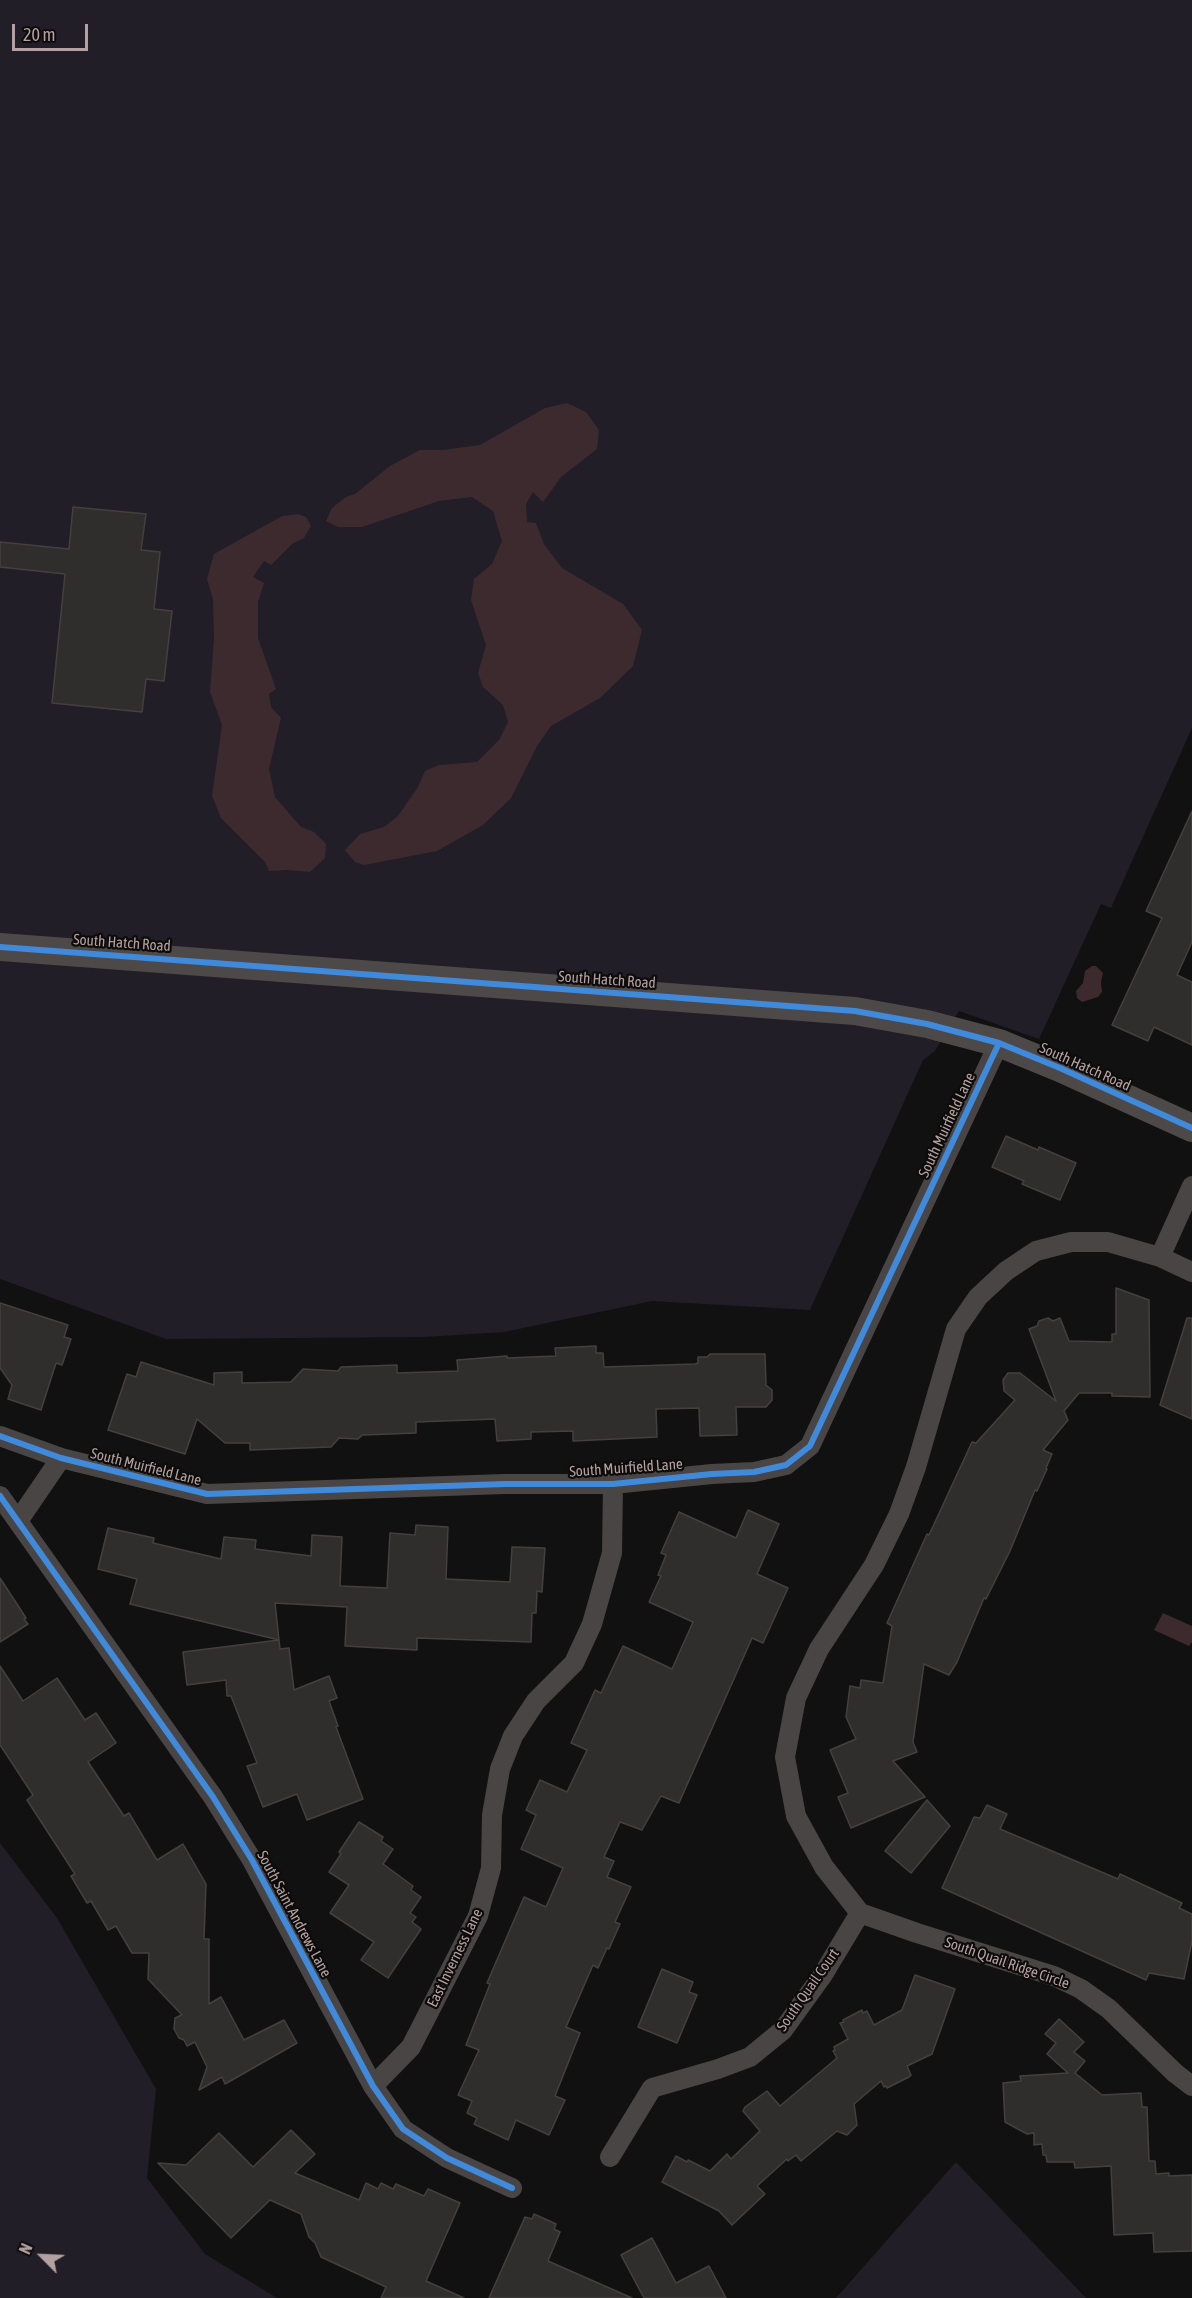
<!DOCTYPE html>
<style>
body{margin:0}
#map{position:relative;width:1192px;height:2298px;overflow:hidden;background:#111;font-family:"Asap Condensed",sans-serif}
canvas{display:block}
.north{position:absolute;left:12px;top:2226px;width:60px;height:60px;-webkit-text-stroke:4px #0d0c0b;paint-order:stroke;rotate:294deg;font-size:16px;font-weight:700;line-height:24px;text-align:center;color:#b4a0a1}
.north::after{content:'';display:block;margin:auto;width:21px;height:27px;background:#b4a0a1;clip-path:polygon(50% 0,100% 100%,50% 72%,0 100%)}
.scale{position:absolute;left:12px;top:24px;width:76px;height:27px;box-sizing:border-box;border:3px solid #b4a0a1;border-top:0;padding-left:8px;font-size:18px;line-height:21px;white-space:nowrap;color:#b4a0a1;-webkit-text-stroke:4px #0d0c0b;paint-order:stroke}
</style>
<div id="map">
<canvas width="1192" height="2298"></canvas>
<div class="north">N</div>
<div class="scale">20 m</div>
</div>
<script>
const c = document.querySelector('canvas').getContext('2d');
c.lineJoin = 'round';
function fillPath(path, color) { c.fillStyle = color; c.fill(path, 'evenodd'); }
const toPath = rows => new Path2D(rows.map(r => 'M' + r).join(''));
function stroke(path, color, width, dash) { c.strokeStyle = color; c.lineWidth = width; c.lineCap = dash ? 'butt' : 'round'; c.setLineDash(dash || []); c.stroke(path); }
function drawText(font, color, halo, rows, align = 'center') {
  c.font = font + ' "Asap Condensed",sans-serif'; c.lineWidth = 4.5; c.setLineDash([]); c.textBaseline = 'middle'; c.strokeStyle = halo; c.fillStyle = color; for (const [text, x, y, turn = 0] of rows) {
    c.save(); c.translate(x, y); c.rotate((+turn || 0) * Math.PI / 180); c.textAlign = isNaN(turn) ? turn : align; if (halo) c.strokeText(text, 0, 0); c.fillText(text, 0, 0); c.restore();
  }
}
const green = toPath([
 [0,0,1192,0,1192,728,1111,908,1101,904,1039,1039,959,1011,935,1051,923,1060,810,1310,652,1301,504,1332,424,1337,166,1339,0,1279],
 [0,1843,57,1918,156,2089,147,2178,205,2254,277,2298,0,2298],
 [956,2162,1086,2298,836,2298]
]);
const water = toPath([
 [567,403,586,412,599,430,597,449,561,477,543,502,533,492,526,504,527,522,536,523,544,544,562,568,623,604,642,630,633,666,600,698,551,726,537,746,511,798,483,825,437,851,364,865,355,862,345,850,360,834,384,827,398,816,418,787,425,771,439,765,477,762,499,740,508,722,503,705,483,687,478,673,486,645,471,600,474,579,492,564,502,541,493,511,472,497,439,501,362,527,338,527,326,521,332,508,346,497,355,494,390,466,420,450,443,450,480,445,545,408],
 [298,514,306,517,311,526,304,538,292,544,271,565,264,561,253,577,264,583,258,602,258,638,276,689,269,694,271,707,281,718,269,769,275,797,301,827,314,832,326,844,325,858,310,872,288,870,269,871,265,862,221,818,212,796,222,725,210,692,214,639,213,599,207,579,214,554,282,516],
 [1092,966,1096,966,1103,973,1101,982,1102,992,1098,997,1082,1002,1077,998,1076,991,1083,983,1085,971],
 [1163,1613,1192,1626,1192,1642,1189,1646,1154,1630]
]);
const building = toPath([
 [73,507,146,514,141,550,160,552,154,609,172,611,164,681,146,679,142,712,52,703,65,574,0,567,0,542,69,549,73,507],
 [1192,811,1192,942,1177,975,1192,982,1192,1045,1154,1027,1148,1041,1112,1025,1162,918,1146,911,1192,811],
 [1006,1136,1038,1150,1039,1147,1076,1163,1060,1200,1022,1184,1024,1181,992,1167,1006,1136],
 [1116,1288,1149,1300,1150,1397,1112,1396,1112,1393,1079,1393,1064,1411,1068,1420,1043,1450,1052,1454,1046,1468,1047,1469,1037,1491,1035,1490,1010,1551,986,1599,984,1598,957,1662,949,1675,924,1664,913,1742,917,1752,893,1761,925,1797,851,1828,838,1797,848,1793,830,1750,856,1739,846,1717,850,1686,860,1688,861,1680,883,1683,892,1626,887,1623,927,1534,929,1535,972,1442,976,1443,1015,1400,1004,1391,1003,1380,1008,1373,1020,1373,1056,1401,1029,1329,1037,1326,1039,1321,1048,1318,1053,1321,1060,1318,1069,1341,1112,1342,1112,1334,1116,1334,1116,1288],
 [0,1303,68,1325,64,1337,71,1339,62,1365,56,1363,41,1410,8,1399,12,1385,0,1368,0,1303],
 [1187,1318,1192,1318,1192,1419,1160,1405,1187,1318],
 [596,1346,596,1353,603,1353,604,1367,695,1364,698,1363,698,1357,707,1357,710,1354,765,1354,766,1385,772,1390,772,1400,766,1407,736,1407,737,1435,700,1436,699,1408,656,1409,657,1437,573,1441,573,1431,531,1432,531,1439,497,1441,495,1419,470,1420,416,1422,416,1433,362,1435,358,1439,339,1438,331,1447,250,1450,250,1443,225,1443,197,1419,185,1454,108,1430,127,1374,136,1377,141,1362,214,1385,214,1373,242,1372,242,1383,291,1382,303,1369,338,1371,341,1367,397,1365,397,1373,458,1371,457,1360,507,1356,507,1358,556,1356,555,1348,596,1346],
 [748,1510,779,1524,757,1574,788,1588,763,1643,752,1638,679,1803,661,1796,642,1830,620,1822,604,1857,614,1861,607,1877,631,1887,615,1922,620,1924,609,1949,607,1948,598,1968,593,1965,566,2027,580,2033,555,2096,565,2100,549,2135,516,2120,508,2140,474,2124,477,2118,467,2113,472,2101,458,2095,479,2050,466,2045,490,1984,487,1983,524,1897,546,1907,563,1868,521,1849,536,1815,526,1810,540,1780,567,1792,587,1750,571,1743,595,1690,601,1693,623,1646,672,1669,693,1622,649,1602,661,1576,658,1575,666,1555,661,1553,679,1512,736,1538,748,1510],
 [416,1525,448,1527,446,1579,510,1582,512,1547,545,1548,542,1592,537,1591,536,1613,532,1613,531,1642,417,1638,417,1650,345,1646,347,1607,275,1603,279,1640,130,1604,137,1579,98,1569,108,1528,154,1538,153,1543,221,1559,224,1537,256,1540,255,1549,311,1556,312,1535,342,1537,340,1586,387,1588,390,1533,415,1535,416,1525],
 [0,1578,26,1618,24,1619,28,1624,0,1642,0,1578],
 [279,1640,280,1649,289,1648,294,1690,329,1676,337,1698,329,1701,338,1726,336,1727,363,1799,307,1820,297,1794,263,1807,247,1766,257,1763,231,1696,227,1696,226,1680,187,1685,183,1652,279,1640],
 [0,1666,23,1701,57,1678,85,1720,96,1713,116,1743,88,1762,124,1816,129,1813,157,1860,183,1844,206,1884,204,1939,209,1939,209,2004,221,1997,244,2040,284,2020,297,2043,225,2084,222,2077,199,2090,207,2067,195,2042,187,2046,184,2040,179,2038,174,2029,175,2018,182,2015,148,1979,149,1953,132,1953,116,1926,108,1930,91,1901,87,1903,71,1876,75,1874,27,1800,33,1795,0,1745,0,1666],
 [927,1800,950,1826,911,1873,885,1851,927,1800],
 [987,1805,1007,1814,1000,1829,1118,1879,1120,1874,1182,1903,1179,1908,1192,1914,1192,1941,1184,1979,1149,1973,1146,1980,942,1888,974,1817,980,1818,987,1805],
 [359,1822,383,1837,381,1841,393,1849,383,1864,413,1886,411,1890,421,1897,410,1913,416,1917,412,1922,421,1929,388,1978,361,1960,374,1942,330,1913,349,1885,329,1872,341,1854,339,1852,359,1822],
 [662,1969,693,1982,689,1992,697,1995,677,2043,638,2027,662,1969],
 [915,1975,955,1989,932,2054,907,2066,911,2075,909,2077,887,2088,886,2086,884,2087,881,2081,854,2104,857,2125,847,2135,837,2131,801,2161,796,2155,788,2161,787,2159,757,2186,765,2194,732,2225,719,2211,662,2182,676,2156,687,2162,688,2160,710,2171,727,2154,731,2159,760,2131,743,2111,745,2107,767,2091,780,2106,837,2058,833,2051,835,2050,834,2047,848,2039,840,2023,844,2022,843,2020,862,2010,863,2013,867,2011,874,2025,902,2010,915,1975],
 [1059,2019,1084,2042,1074,2052,1085,2061,1075,2073,1102,2095,1141,2093,1142,2107,1147,2107,1149,2161,1155,2161,1156,2174,1169,2173,1169,2176,1192,2175,1192,2251,1154,2252,1153,2233,1114,2235,1111,2166,1075,2168,1074,2162,1047,2162,1046,2155,1043,2155,1042,2144,1034,2145,1034,2133,1027,2134,1005,2122,1003,2083,1021,2081,1020,2076,1068,2073,1047,2054,1056,2043,1045,2034,1059,2019],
 [291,2130,315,2154,295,2173,359,2200,366,2183,378,2189,381,2183,393,2189,396,2184,424,2196,428,2189,460,2203,426,2281,464,2298,381,2298,386,2287,321,2257,315,2243,309,2237,301,2214,270,2200,231,2238,158,2163,186,2165,219,2133,253,2167,291,2130],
 [534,2214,556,2224,554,2229,560,2232,548,2261,632,2298,489,2298,525,2217,532,2219,534,2214],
 [652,2238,676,2283,709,2266,726,2298,644,2298,621,2255,652,2238]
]);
const minor = toPath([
 [1160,1257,1192,1272],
 [0,1436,61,1458,207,1494,505,1484,613,1484,712,1474,754,1472,786,1465,810,1446,999,1043],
 [0,1496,213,1797,252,1860,373,2086,403,2129,447,2158,512,2188],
 [18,1521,61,1458],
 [860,1913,824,1867,796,1816,785,1757,796,1698,819,1649,874,1565,899,1514,916,1467,956,1329,978,1297,1006,1271,1036,1251,1071,1242,1108,1242,1160,1257,1192,1186],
 [860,1913,917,1933,1054,1976,1081,1989,1109,2009,1175,2073,1192,2086],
 [373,2086,411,2047,478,1916,491,1868,492,1815,500,1769,513,1736,536,1701,574,1663,592,1624,612,1553,613,1484],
 [610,2157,652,2088,718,2069,750,2057,783,2030,822,1976,860,1913]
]);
const secondary = toPath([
 [0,947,855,1011,927,1024,999,1043,1060,1068,1192,1128]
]);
const cycleway = toPath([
 [0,947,855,1011,927,1024,999,1043,1060,1068,1192,1128],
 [0,1436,61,1458,207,1494,505,1484,613,1484,712,1474,754,1472,786,1465,810,1446,999,1043],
 [0,1496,213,1797,252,1860,373,2086,403,2129,447,2158,512,2188]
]);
const streetNames = [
 ["South Hatch Road",122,943,4],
 ["South Hatch Road",607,980,4],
 ["South Hatch Road",1085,1067,24],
 ["South Muirfield Lane",947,1125,-65],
 ["South Muirfield Lane",146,1467,14],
 ["South Muirfield Lane",626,1468,-4],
 ["South Saint Andrews Lane",294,1914,62],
 ["East Inverness Lane",455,1958,-64],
 ["South Quail Ridge Circle",1007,1963,19],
 ["South Quail Court",808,1990,-55]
];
fillPath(green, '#211e27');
fillPath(water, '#3c2a2f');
fillPath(building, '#302d2d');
stroke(building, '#454040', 1.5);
stroke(minor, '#4a4545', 20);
stroke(secondary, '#4e4949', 28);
stroke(cycleway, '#408adc', 6);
drawText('15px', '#b4a0a1', '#0d0c0b', streetNames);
</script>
